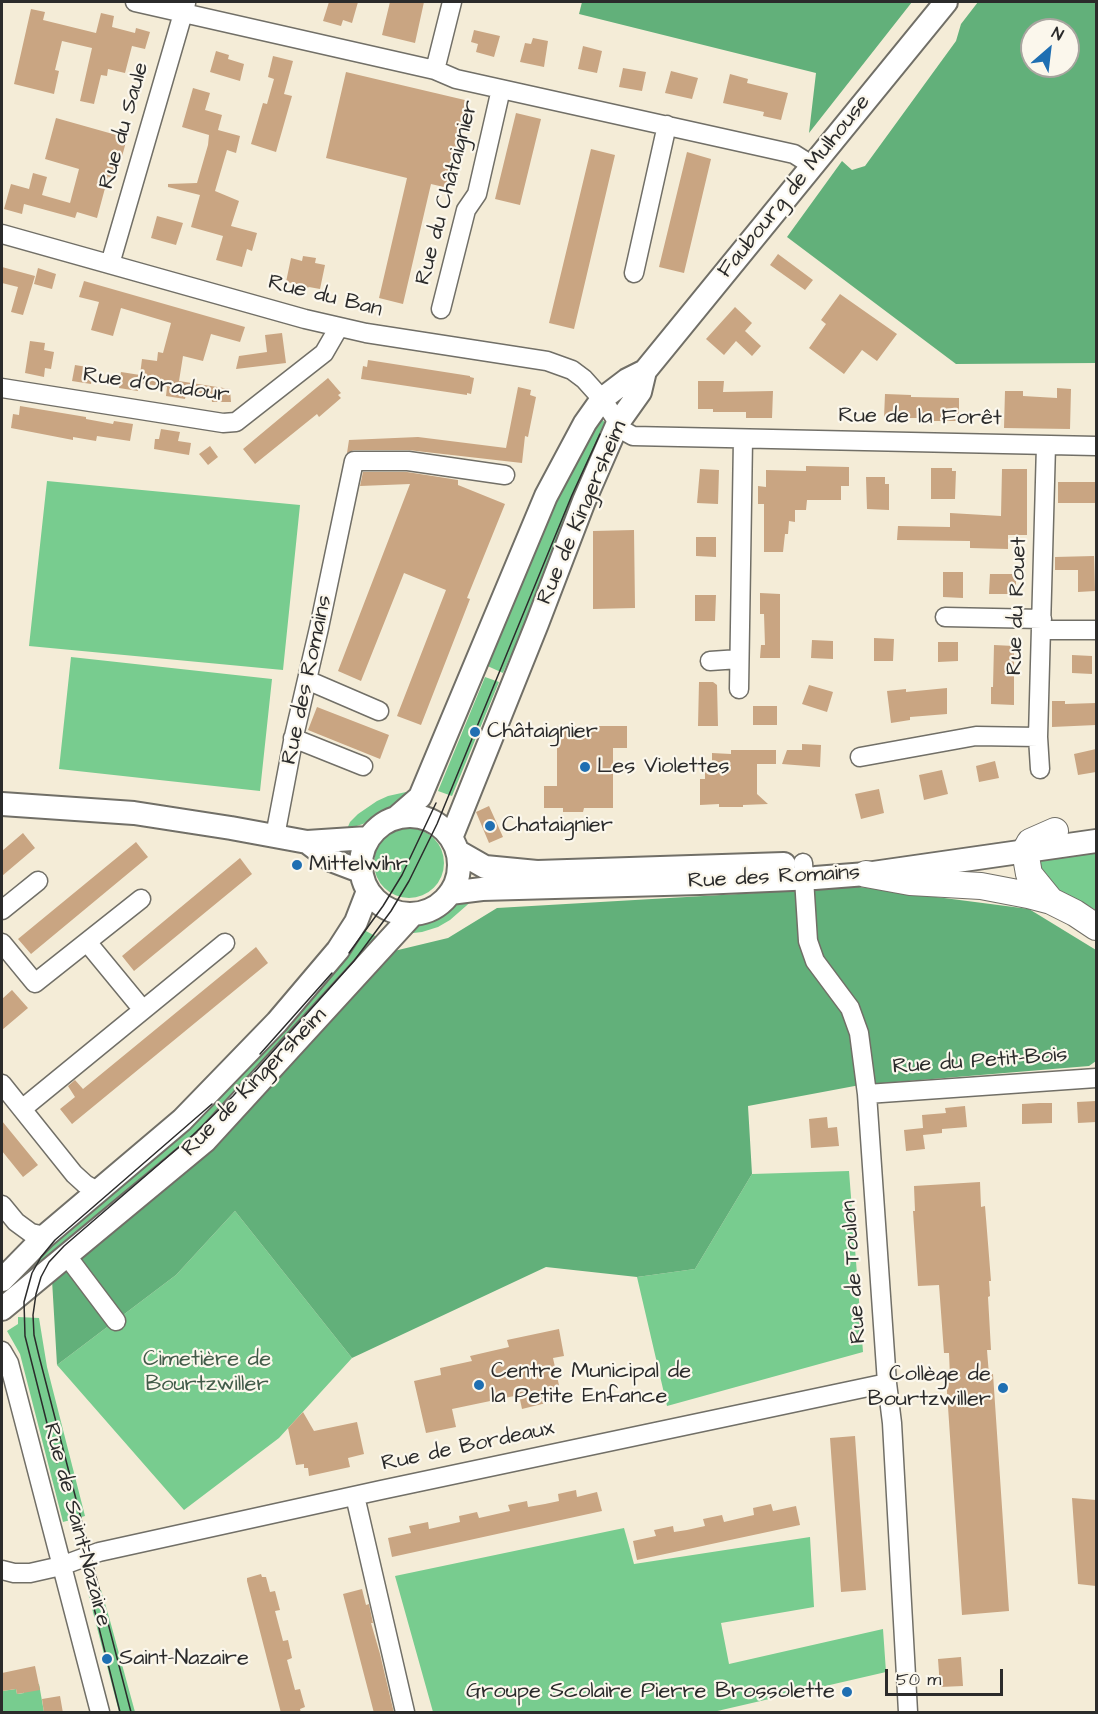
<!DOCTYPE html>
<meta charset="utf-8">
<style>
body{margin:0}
#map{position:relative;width:1098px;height:1714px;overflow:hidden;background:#f4ecd7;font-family:"Architects Daughter",sans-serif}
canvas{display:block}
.frame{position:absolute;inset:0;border:3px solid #2b2b2b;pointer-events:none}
.north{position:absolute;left:1020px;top:18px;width:60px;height:60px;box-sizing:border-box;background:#fbf7ec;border:2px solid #a8a59f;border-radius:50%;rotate:28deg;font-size:16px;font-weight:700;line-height:24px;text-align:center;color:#2b2b2b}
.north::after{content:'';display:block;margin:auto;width:21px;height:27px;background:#1f6fb2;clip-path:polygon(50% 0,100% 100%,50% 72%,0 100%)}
.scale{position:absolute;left:885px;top:1669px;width:118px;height:27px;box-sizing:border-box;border:3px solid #2b2b2b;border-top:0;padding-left:8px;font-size:18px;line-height:21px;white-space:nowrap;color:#2b2b2b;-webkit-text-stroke:4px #fbf7ec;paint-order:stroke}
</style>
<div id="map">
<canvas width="1098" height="1714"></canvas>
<div class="frame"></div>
<div class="north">N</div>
<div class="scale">50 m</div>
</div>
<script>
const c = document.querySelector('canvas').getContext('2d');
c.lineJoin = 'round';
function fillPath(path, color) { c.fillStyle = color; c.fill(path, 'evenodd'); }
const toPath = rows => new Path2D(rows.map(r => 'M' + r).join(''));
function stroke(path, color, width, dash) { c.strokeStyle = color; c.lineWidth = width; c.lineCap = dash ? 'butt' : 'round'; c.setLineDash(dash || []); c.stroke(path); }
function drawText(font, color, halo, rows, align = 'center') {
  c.font = font + ' "Architects Daughter",sans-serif'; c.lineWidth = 4.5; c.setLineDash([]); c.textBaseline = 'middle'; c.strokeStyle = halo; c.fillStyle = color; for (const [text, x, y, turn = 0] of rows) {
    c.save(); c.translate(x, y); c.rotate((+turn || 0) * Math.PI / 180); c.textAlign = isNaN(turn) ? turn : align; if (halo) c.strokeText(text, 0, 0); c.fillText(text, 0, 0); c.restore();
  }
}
const green = toPath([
 [600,417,608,426,515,658,510,657,503,673,483,664,552,499],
 [47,481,300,505,283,670,29,646],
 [71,657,272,679,260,791,59,769],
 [485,677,499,682,452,796,438,791],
 [406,792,411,794,396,806,380,813,363,824,347,829,350,822,358,814,377,801,388,796],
 '374 863a35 35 0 1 1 70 0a35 35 0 1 1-70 0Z',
 [1096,852,1096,910,1064,893,1049,883,1042,876,1039,865,1043,859],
 [474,899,450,920,438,927,422,932,405,934,410,922,436,915,461,901],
 [364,930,381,939,201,1133,9,1290,7,1287],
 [849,1171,863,1352,667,1406,637,1277,695,1269,752,1174],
 [235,1211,352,1358,279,1438,184,1510,57,1365,176,1275],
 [18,1317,39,1318,47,1367,85,1516,63,1522,20,1354,7,1331,18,1324],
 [624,1528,634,1564,810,1537,814,1607,721,1623,729,1664,883,1629,886,1672,713,1712,433,1712,395,1576],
 [101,1590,109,1617,135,1712,119,1712,88,1593],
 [39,1684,44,1712,2,1712,2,1691,16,1689,17,1694,24,1693,23,1687]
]);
const forest = toPath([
 [582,2,912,2,809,133,816,73,579,14],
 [978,2,1096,2,1096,363,956,364,787,237,842,161,852,170,865,166,956,41,961,24],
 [1032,30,1068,30,1068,66,1032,66],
 [859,887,1029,909,1096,950,1096,1061,1089,1066,860,1085,748,1106,752,1174,695,1269,637,1277,546,1267,352,1358,235,1211,176,1275,57,1365,52,1280,222,1141,394,951,448,938,497,908]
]);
const building = toPath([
 [329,2,358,2,352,23,343,20,341,26,323,21],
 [390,2,424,2,415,43,382,35],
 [31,9,45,12,43,20,96,33,101,13,114,16,112,27,135,33,136,28,150,32,145,49,132,46,125,73,108,69,107,76,101,75,94,104,80,101,92,48,62,41,55,70,59,71,54,94,14,84],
 [474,30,500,36,494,57,476,52,478,44,471,42],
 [533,38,548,41,544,67,520,62,525,43,531,44],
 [583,46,602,51,597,73,578,69],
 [216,51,229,55,228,59,244,64,240,81,210,72],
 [273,56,293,61,284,94,292,96,276,152,251,144,263,103,267,104,274,79,268,77],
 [623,68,646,72,642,91,619,87],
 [671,71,698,78,692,99,665,93],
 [346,72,469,101,448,188,431,184,403,304,379,298,407,178,326,158],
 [730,74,748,79,747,83,788,93,781,120,763,116,764,112,723,103],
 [193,88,210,93,205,110,222,115,218,130,240,136,236,153,227,150,215,191,239,201,231,226,257,233,252,251,247,249,242,267,216,260,223,236,191,227,200,195,168,187,168,184,197,183,208,145,209,135,182,127],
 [516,113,541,119,520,205,495,199],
 [56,118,127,138,116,179,108,177,97,218,77,212,75,218,24,204,22,214,4,209,11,184,29,189,33,173,47,177,42,195,70,203,79,169,45,159],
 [591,149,615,155,574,329,549,323],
 [687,152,711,159,684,273,659,267],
 [157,216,183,223,176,245,151,238],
 [778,254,813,280,805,290,770,265],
 [303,256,316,258,315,263,325,265,320,289,309,287,305,289,300,288,297,284,286,282,291,258,302,261],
 [2,267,35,276,23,315,11,312,18,287,2,283],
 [38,268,56,274,52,289,34,284],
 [84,281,245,327,240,342,211,334,203,361,183,356,179,381,230,389,231,402,212,402,211,393,186,394,185,399,166,396,167,387,139,383,138,391,119,388,121,372,140,375,142,359,157,361,158,352,163,353,171,323,121,308,113,336,91,330,99,302,79,297],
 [840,294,897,334,877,361,862,350,844,374,809,348,826,324,821,320],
 [735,307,752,323,745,331,761,346,752,356,736,341,724,355,706,339],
 [282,333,286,363,236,369,239,356,267,352,265,335],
 [30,341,45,343,44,350,54,352,51,369,45,368,44,377,25,373],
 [368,360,470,376,470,377,474,378,471,394,467,393,467,395,361,379,363,366,367,367],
 [75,365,93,368,91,384,72,381],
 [328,378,341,393,338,395,341,398,319,417,317,414,255,464,243,449],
 [698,381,724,381,723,392,773,391,772,418,746,418,746,412,713,412,713,409,698,409],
 [518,387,531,390,530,395,536,397,528,437,525,436,522,463,408,450,354,450,347,453,349,440,418,437,506,448],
 [1057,388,1071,389,1070,429,1004,428,1005,391,1023,391,1023,396,1057,398],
 [885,394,911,395,911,397,959,398,959,421,928,421,928,418,884,418],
 [20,406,86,417,86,419,113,424,114,421,133,424,130,441,97,436,96,441,73,437,73,440,11,428,13,414,19,415],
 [161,429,180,432,178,441,191,443,189,455,154,449,155,439,159,439],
 [210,446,218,457,208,465,199,454],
 [806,466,849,467,849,486,841,486,841,500,807,500,806,510,795,510,795,522,789,521,788,534,785,534,783,552,764,552,764,504,758,504,758,486,766,487,766,470,806,471],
 [931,468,952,468,952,471,956,471,955,499,931,499],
 [700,469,719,470,718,504,697,503],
 [1002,469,1027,469,1027,535,1008,535,1008,549,970,548,970,541,897,540,898,526,950,527,950,513,1001,516],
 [363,472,407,472,458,480,458,485,505,504,467,598,470,599,421,725,397,716,446,590,404,573,361,681,338,671,410,484,360,486],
 [866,477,885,477,885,484,889,484,889,510,867,509],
 [1058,482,1096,482,1096,503,1058,503],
 [634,530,635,608,593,609,593,531],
 [696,537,716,537,716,557,696,556],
 [1094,556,1095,591,1078,592,1078,570,1055,570,1055,557],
 [943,572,963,572,963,598,943,597],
 [990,574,1016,574,1016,594,989,594],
 [760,593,780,594,780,658,760,658,761,645,765,645,764,614,760,614],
 [695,595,716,595,715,621,695,621],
 [874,638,894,639,893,661,874,661],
 [812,640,833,641,833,659,811,658],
 [938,642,958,642,958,661,938,662],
 [994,645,1014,646,1014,705,991,704,991,687,993,687],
 [1072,655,1092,656,1092,674,1072,673],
 [699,682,713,682,717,685,718,726,698,726],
 [809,685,833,692,827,712,802,704],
 [947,688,947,714,910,717,910,720,891,723,887,691,906,689,906,692],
 [1052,701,1065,701,1065,704,1096,703,1096,725,1052,727],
 [753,706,777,706,777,725,753,725],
 [317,707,389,735,380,759,308,730],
 [557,726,627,726,627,748,613,748,613,808,584,808,583,812,563,812,563,808,544,808,544,786,557,786],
 [802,744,821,745,820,767,782,764,787,750,802,750],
 [1096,749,1096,772,1078,775,1074,754],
 [731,750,776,750,776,764,757,764,757,794,768,804,743,805,743,807,719,807,719,804,700,805,700,779,705,779,705,770,712,771,712,753,731,754],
 [995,761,999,778,979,782,976,766],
 [942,770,948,794,924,800,919,775],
 [879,789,884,813,861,819,855,794],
 [489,806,503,837,489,843,476,812],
 [23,833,35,848,2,876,2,851],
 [136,842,148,857,31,954,18,939],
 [240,858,252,874,134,971,122,956],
 [256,947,268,963,72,1124,60,1109,75,1097,68,1086,75,1080,83,1089],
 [12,990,28,1008,2,1030,2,999],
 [1096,1101,1096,1122,1078,1123,1077,1102],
 [1039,1103,1052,1103,1052,1123,1022,1124,1022,1104],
 [965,1106,967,1127,942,1129,942,1133,923,1135,925,1149,906,1151,904,1130,923,1128,922,1115,946,1113,945,1108],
 [827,1117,828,1128,837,1127,839,1146,811,1148,809,1119],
 [2,1121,38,1165,23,1177,2,1151],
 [980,1182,981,1207,985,1206,991,1281,989,1281,990,1296,988,1297,991,1350,987,1350,989,1375,993,1374,1009,1611,962,1615,946,1377,950,1377,949,1353,944,1353,939,1285,918,1286,913,1211,915,1211,914,1186],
 [559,1329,564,1356,553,1358,562,1399,522,1409,519,1395,452,1409,456,1427,426,1433,414,1381,441,1375,440,1368,472,1361,470,1356,509,1347,507,1340],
 [303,1412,314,1431,357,1422,364,1454,348,1458,350,1467,309,1476,308,1468,304,1468,304,1464,296,1465,288,1428],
 [855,1436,866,1590,841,1592,830,1438],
 [576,1490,577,1497,597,1492,602,1511,392,1557,388,1538,411,1533,409,1526,428,1522,429,1529,460,1522,459,1516,477,1512,479,1518,510,1511,508,1505,527,1501,528,1507,545,1504,559,1501,558,1494],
 [1072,1498,1096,1500,1096,1586,1078,1584],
 [771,1504,773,1511,796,1506,800,1525,637,1560,633,1541,656,1536,654,1530,673,1526,674,1532,687,1530,705,1526,703,1519,722,1515,724,1522,741,1518,754,1515,753,1508],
 [261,1574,262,1577,266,1577,270,1592,275,1591,280,1610,275,1611,283,1641,288,1640,292,1658,287,1660,295,1690,300,1689,305,1707,300,1709,301,1713,281,1713,247,1581,247,1578],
 [362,1589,366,1605,369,1604,373,1623,371,1623,380,1654,394,1713,374,1713,343,1594],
 [961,1657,963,1686,940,1687,938,1659],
 [35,1666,40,1690,17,1694,16,1689,2,1691,2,1673],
 [60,1696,63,1713,44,1713,42,1699]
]);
const minor = toPath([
 [135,2,435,70,456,79,794,154,813,166],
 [435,70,452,2],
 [2,234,305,319,366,333,547,361,572,370,584,379,602,399,624,431,633,436,1096,446],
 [110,264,186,3],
 [634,273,667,125],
 [441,309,466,210,477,194,501,89],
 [2,388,223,423,236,422,324,353,339,327],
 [945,617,1042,619],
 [1042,630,1096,630],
 [710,661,739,659],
 [307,680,379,711],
 [739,689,743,439],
 [293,738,363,766],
 [860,757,976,736,1038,737],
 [1040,769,1038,737,1046,445],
 [275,836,294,736,319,628,354,461,408,461,505,475],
 [803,863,808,941,815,961,850,1008,859,1033,867,1094,887,1383,892,1423,908,1712],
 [2,910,38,881],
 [87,942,143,1010],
 [2,943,35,983,141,899],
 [2,1084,74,1174,85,1184,99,1192],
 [867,1094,1096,1078],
 [22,1109,225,943],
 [2,1205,16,1222,31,1233,45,1236],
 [67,1256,116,1321],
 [2,1351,9,1363,100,1712],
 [355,1496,405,1712],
 [2,1570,14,1573,30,1573,61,1566,99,1552,381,1490,887,1383]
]);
const major = toPath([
 [2,804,134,813,231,828,307,842,368,838],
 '361 865a49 49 0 1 1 98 0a49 49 0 1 1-98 0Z',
 [397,817,420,797,546,496,585,423,602,399,627,380,645,371,946,2],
 [451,838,537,624,584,501,618,423,640,392,645,371],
 [307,842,331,860,360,871],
 [457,851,485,867,537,872,784,864],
 [450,893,482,889,700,883,815,878,866,874,1096,841],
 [2,1280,45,1236,182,1120,277,1022,338,950,356,922,368,891],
 [2,1309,205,1141,413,914]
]);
const highway = toPath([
 [866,874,910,882,981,886,1028,895,1051,901,1075,913,1096,927],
 [1051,901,1029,874,1025,851,1030,842,1055,831]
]);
const tram = toPath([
 [349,953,383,906,402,875,436,803],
 [260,1054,332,973],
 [57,1463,25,1336,24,1302,32,1273,41,1257,55,1240,212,1104],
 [92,1600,120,1712],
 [131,1712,39,1356,34,1335,33,1315,36,1294,41,1277,49,1262,64,1246,193,1135,233,1096,354,961,391,911,409,881,437,824,572,495,600,434]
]);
const markers = [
 [475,732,6,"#1f6fb2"],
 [585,767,6,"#1f6fb2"],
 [490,826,6,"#1f6fb2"],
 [297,865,6,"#1f6fb2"],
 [479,1385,6,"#1f6fb2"],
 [1003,1388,6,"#1f6fb2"],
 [107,1659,6,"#1f6fb2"],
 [847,1692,6,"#1f6fb2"]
];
const streetNames = [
 ["Rue du Saule",125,126,-74],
 ["Faubourg de Mulhouse",795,187,-51],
 ["Rue du Châtaignier",448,193,-75],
 ["Rue du Ban",325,297,14],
 ["Rue d'Oradour",156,386,8],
 ["Rue de la Forêt",920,418,1],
 ["Rue de Kingersheim",583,513,-67],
 ["Rue du Rouet",1018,606,-88],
 ["Rue des Romains",308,680,-78],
 ["Rue des Romains",774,878,-3],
 ["Rue du Petit-Bois",980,1062,-4],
 ["Rue de Kingersheim",255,1083,-46],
 ["Rue de Toulon",855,1272,-94],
 ["Rue de Bordeaux",468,1447,-12],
 ["Rue de Saint-Nazaire",76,1525,75]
];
const poiNames = [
 ["Châtaignier",487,732],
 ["Les Violettes",597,767],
 ["Chataignier",502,826],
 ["Mittelwihr",309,865],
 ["Centre Municipal de",491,1372],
 ["la Petite Enfance",491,1397],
 ["Collège de",991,1375,"right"],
 ["Bourtzwiller",991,1400,"right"],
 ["Saint-Nazaire",119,1659],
 ["Groupe Scolaire Pierre Brossolette",835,1692,"right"]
];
const parkNames = [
 ["Cimetière de",207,1360],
 ["Bourtzwiller",207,1385]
];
fillPath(green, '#78cc8f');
fillPath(forest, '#62b07a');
fillPath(building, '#c9a582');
stroke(minor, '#716f67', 21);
stroke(major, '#716f67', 26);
stroke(highway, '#716f67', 28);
stroke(minor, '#fff', 18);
stroke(major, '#fff', 22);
stroke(highway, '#fff', 26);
stroke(tram, '#2b2b2b', 1.5);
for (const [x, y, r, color] of markers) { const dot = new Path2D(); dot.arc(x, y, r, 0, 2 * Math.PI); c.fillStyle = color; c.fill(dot); stroke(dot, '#fbf7ec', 2); }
drawText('22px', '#2b2b2b', '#fbf7ec', streetNames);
drawText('22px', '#2b2b2b', '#fbf7ec', poiNames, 'left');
drawText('22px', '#425b49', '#fbf7ec', parkNames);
</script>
